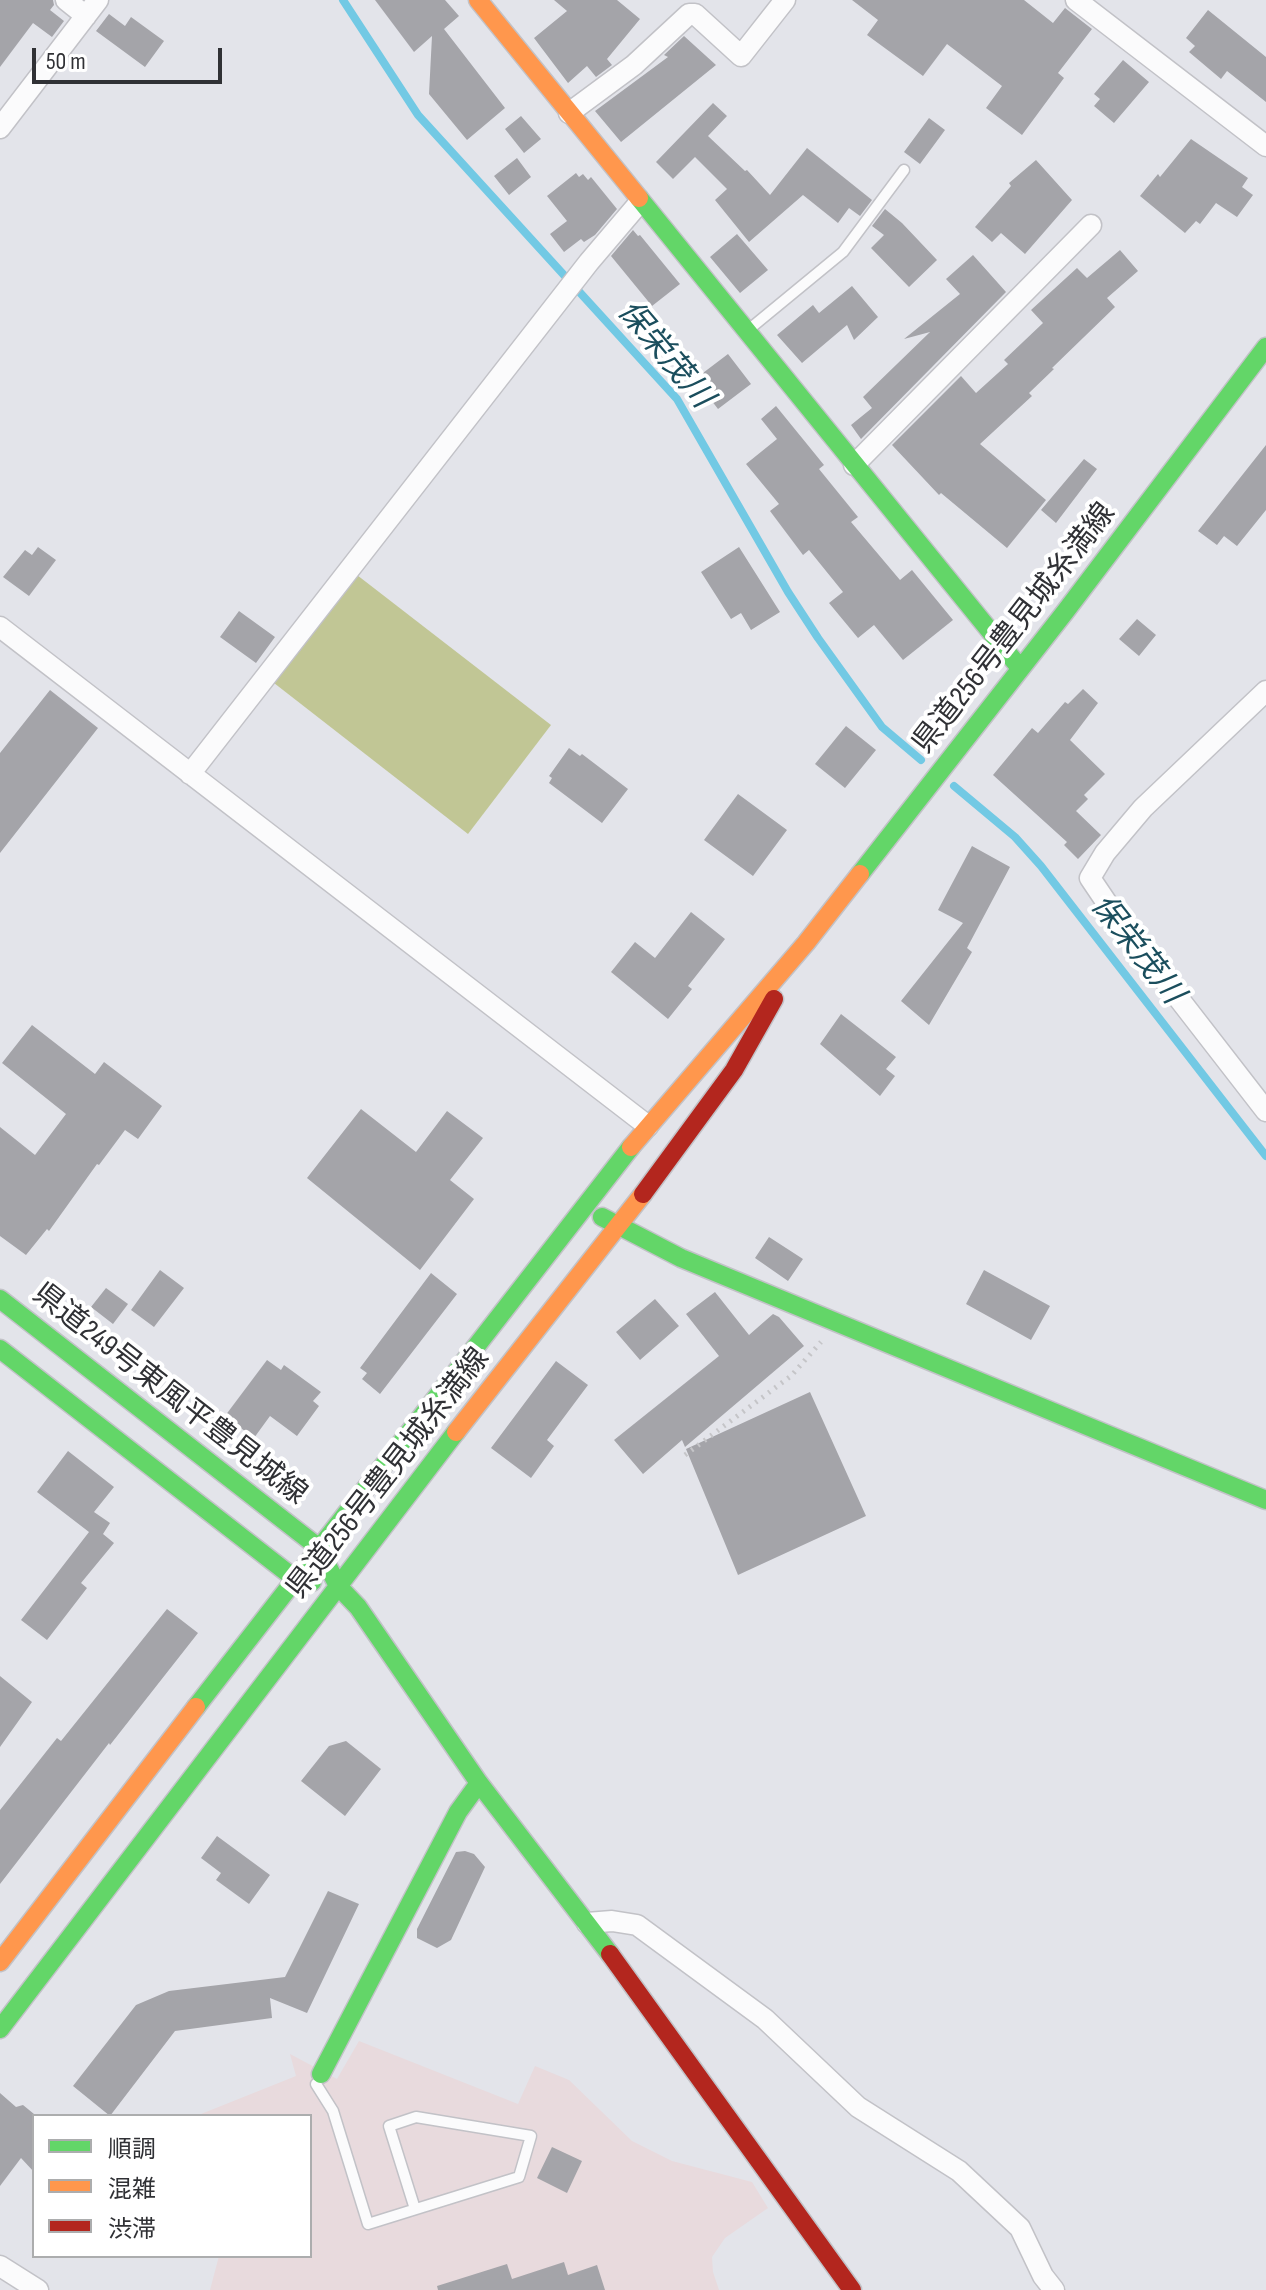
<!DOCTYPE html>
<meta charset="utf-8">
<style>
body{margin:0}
#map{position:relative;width:1266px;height:2290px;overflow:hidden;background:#e3e4ea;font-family:"Sofia Sans Condensed","Noto Sans JP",sans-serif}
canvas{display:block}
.legend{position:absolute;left:32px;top:2114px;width:280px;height:144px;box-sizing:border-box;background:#fff;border:2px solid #acadae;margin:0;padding:10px 14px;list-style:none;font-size:24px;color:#303135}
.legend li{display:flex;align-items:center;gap:16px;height:40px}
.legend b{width:40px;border:2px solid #acadae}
.scale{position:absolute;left:32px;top:48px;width:190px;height:36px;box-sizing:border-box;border:4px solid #303135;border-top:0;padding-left:10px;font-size:24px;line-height:28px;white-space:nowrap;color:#303135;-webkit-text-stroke:6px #fff;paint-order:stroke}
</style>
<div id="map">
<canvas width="1266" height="2290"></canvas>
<ul class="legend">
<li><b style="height:10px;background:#63d668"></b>順調</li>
<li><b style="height:10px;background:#ff974d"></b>混雑</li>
<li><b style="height:10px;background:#b3261e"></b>渋滞</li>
</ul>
<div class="scale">50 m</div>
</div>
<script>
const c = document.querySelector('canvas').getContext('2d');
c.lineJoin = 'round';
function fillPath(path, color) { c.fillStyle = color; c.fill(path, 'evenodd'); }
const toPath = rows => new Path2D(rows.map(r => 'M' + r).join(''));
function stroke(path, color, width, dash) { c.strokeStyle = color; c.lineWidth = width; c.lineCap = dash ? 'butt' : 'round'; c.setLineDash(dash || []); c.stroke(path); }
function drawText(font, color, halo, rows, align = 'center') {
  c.font = font + ' "Sofia Sans Condensed","Noto Sans JP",sans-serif'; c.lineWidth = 8; c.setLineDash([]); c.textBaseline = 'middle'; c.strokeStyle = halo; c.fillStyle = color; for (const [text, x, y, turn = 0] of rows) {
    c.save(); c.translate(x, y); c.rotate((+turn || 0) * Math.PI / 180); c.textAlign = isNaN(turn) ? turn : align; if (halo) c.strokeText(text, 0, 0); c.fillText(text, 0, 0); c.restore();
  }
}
const education = toPath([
 [359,2041,518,2104,535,2066,569,2080,632,2141,672,2161,752,2182,768,2208,725,2238,712,2257,713,2272,719,2290,210,2290,219,2256,310,2256,310,2116,196,2116,296,2076,290,2054,337,2079]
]);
const forest = toPath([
 [357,575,551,725,468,834,274,683]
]);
const stream = toPath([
 [343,0,418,115,677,399,788,592,818,638,882,727,921,760],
 [954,786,1015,837,1041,866,1266,1156]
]);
const building = toPath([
 [0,0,53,0,54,5,50,10,64,21,52,37,33,23,0,67],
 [375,0,445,0,459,16,444,29,505,108,467,140,429,94,432,36,414,52],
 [554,0,617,0,640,19,607,59,612,65,596,77,587,66,568,83,534,38,567,11],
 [852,0,1024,0,1053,23,1065,8,1092,29,1058,73,1064,78,1022,135,986,108,1002,86,947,44,923,76,867,35,878,20],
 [1208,10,1266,57,1266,102,1227,71,1221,79,1189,52,1195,46,1186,38],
 [109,14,125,26,131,17,164,41,145,67,96,31],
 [684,36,716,65,621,142,595,111,668,57,664,55],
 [1123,60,1149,82,1114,123,1094,106,1100,99,1094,94],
 [713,103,727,116,708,136,745,171,747,170,770,195,807,148,872,200,860,216,849,208,838,223,803,195,749,242,715,200,727,189,695,157,673,179,656,162],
 [521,116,541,139,524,153,505,129],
 [929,118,945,130,920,164,904,152],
 [1191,139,1248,178,1242,187,1253,195,1237,217,1216,203,1200,224,1196,221,1185,233,1140,196,1158,174,1160,177],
 [517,158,531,177,509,195,494,176],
 [1036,160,1072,200,1025,254,1001,233,992,242,975,227,1011,186,1009,183],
 [576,173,579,177,583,174,588,180,591,177,617,209,595,235,584,242,581,239,564,252,550,234,567,221,547,196],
 [885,209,902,223,937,260,909,287,871,248,884,235,872,226],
 [633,230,638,236,640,235,680,284,652,306,611,256],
 [737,234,768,270,740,293,710,257],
 [1120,250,1138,271,1107,298,1115,307,1052,368,1054,369,1029,393,1032,396,980,444,1046,500,1007,548,941,493,939,495,892,445,961,376,976,393,1008,364,1004,360,1043,323,1031,310,1077,268,1087,278],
 [973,255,1006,292,861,439,851,425,872,408,863,397,930,332,904,339,960,294,946,279],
 [852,286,878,317,854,340,847,325,802,363,777,335,813,305,819,313],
 [728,354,751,384,718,409,695,379],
 [776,406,824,465,819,469,858,517,851,522,900,580,912,570,953,620,903,660,874,625,858,638,829,603,843,592,809,550,803,555,770,511,779,504,746,464,777,439,761,419],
 [1266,445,1266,510,1237,546,1224,536,1217,545,1198,531],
 [1084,459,1097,469,1056,523,1041,510],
 [38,547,56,560,29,596,3,577,25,550,32,555],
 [739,547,780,612,751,630,741,613,731,619,701,572],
 [239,611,275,637,256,663,220,637],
 [1137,619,1156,635,1139,656,1119,639],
 [1083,689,1098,703,1070,740,1105,774,1084,795,1088,799,1076,811,1101,835,1078,859,1064,845,1067,842,993,775,1032,728,1038,733,1065,702,1068,704],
 [50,690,98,728,0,853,0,753],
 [846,726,876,750,845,788,815,764],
 [569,748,580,756,582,754,628,789,602,823,549,783,552,778,549,776],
 [738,794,787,830,753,876,704,840],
 [972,846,1010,867,967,948,972,952,929,1025,901,1001,963,923,938,910],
 [691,912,725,939,688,986,692,989,668,1019,611,972,635,942,655,958],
 [841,1014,896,1057,886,1069,895,1076,880,1096,820,1044],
 [32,1025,95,1074,104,1062,162,1106,138,1139,125,1130,99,1165,97,1164,49,1231,47,1229,26,1255,0,1236,0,1127,35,1155,66,1114,2,1063],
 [361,1109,416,1152,447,1111,483,1138,450,1180,474,1199,420,1270,307,1178],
 [769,1237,803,1259,788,1281,755,1258],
 [160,1270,184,1288,154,1327,131,1310],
 [984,1270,1050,1306,1031,1340,966,1304],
 [431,1273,457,1294,380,1394,362,1379,367,1373,360,1368],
 [106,1288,128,1304,113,1324,91,1307],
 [715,1292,749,1335,773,1314,779,1317,804,1346,685,1447,682,1440,643,1474,614,1440,719,1356,686,1314],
 [655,1299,679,1326,640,1360,616,1332],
 [267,1360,281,1370,284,1365,321,1392,313,1401,319,1406,297,1436,270,1416,254,1438,225,1416],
 [556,1361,588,1385,547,1440,554,1446,531,1478,491,1448],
 [810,1392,866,1516,738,1575,686,1449],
 [68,1451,114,1487,94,1512,110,1523,103,1534,114,1543,81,1583,87,1588,47,1640,21,1620,89,1532,37,1492],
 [167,1609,198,1633,110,1745,109,1743,0,1884,0,1810,57,1738,61,1741],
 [0,1676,32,1702,0,1747],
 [346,1741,381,1769,345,1816,301,1781,329,1746],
 [217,1836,270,1875,249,1904,216,1880,221,1873,201,1858],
 [465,1851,474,1854,485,1867,451,1940,437,1948,417,1938,417,1929,456,1852],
 [328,1891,359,1904,307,2013,270,1998,272,2018,175,2031,110,2116,73,2086,136,2005,169,1991,285,1977],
 [0,2093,16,2107,23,2105,34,2114,34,2172,21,2158,0,2186],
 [552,2147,582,2161,567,2193,537,2178],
 [564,2262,568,2275,597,2265,605,2290,438,2290,437,2286,507,2264,512,2279]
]);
const path = toPath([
 [685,1455,791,1376,821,1342]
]);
const lane = toPath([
 [747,331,843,252,904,170],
 [316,2084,333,2111,368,2224,519,2177,531,2136,416,2117,389,2126,415,2209]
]);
const street = toPath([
 [66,0,86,16],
 [1076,0,1266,146],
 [569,113,634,65,689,14,695,14,741,56,785,0],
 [0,128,98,0],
 [854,465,1091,225],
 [0,627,648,1126],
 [1266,691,1143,808,1105,853,1090,878,1121,924,1266,1111],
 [190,774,589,262,640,202],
 [587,1923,612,1921,637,1925,765,2019,858,2107,959,2171,1020,2228,1043,2276,1054,2290],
 [0,2266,38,2290]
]);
const fast = toPath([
 [639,198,1020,668],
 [860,874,1065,612,1266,347],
 [602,1217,681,1258,1266,1500],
 [0,1299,318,1547,338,1586,358,1607,479,1783,610,1954],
 [0,1349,294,1578,312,1582],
 [196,1707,631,1147],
 [0,2029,456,1432],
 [321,2074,458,1812,479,1783]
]);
const slow = toPath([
 [478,0,639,198],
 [631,1147,806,943,860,874],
 [456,1432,643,1194],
 [0,1962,196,1707]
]);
const jam = toPath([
 [643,1194,734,1070,774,999],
 [610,1954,852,2290]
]);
const streetNames = [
 ["県道256号豊見城糸満線",1015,629,-52],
 ["県道249号東風平豊見城線",169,1395,38],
 ["県道256号豊見城糸満線",389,1474,-52]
];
const waterNames = [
 ["保栄茂川",664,355,50],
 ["保栄茂川",1136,950,52]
];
fillPath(education, '#e8dadd');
fillPath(forest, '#c1c695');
stroke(stream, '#72c9e4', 8);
fillPath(building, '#a4a4a9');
stroke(lane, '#c2c2c7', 13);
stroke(street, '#c2c2c7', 23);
stroke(fast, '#c2c2c7', 21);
stroke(slow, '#c2c2c7', 21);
stroke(jam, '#c2c2c7', 21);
stroke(path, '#c5c5c8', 5, [2, 6]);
stroke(lane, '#fbfbfc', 10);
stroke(street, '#fbfbfc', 20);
stroke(fast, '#63d668', 18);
stroke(slow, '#ff974d', 18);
stroke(jam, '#b3261e', 18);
drawText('30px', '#303135', '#fff', streetNames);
drawText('italic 32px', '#1b4e5d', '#fff', waterNames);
</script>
